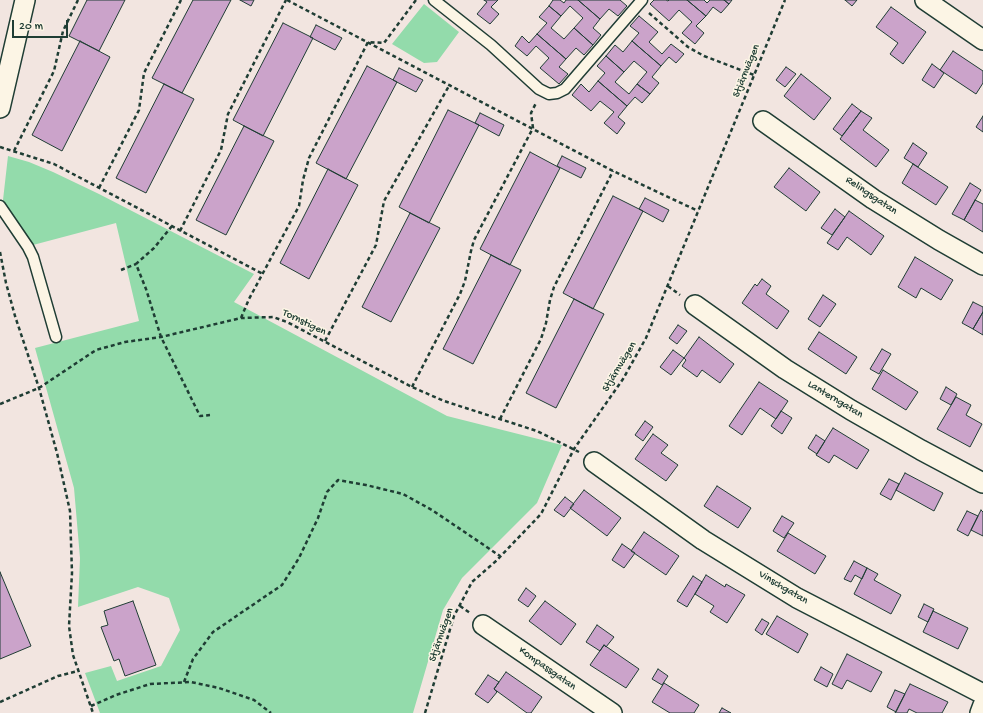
<!DOCTYPE html>
<meta charset="utf-8">
<style>
body{margin:0}
#map{position:relative;width:983px;height:713px;overflow:hidden;background:#f2e5e0;font-family:"Gochi Hand",sans-serif}
canvas{display:block}
.scale{position:absolute;left:12px;top:20px;width:56px;height:18px;box-sizing:border-box;border:2px solid #1f3d34;border-top:0;padding-left:5px;font-size:12px;line-height:14px;white-space:nowrap;color:#1f3d34;-webkit-text-stroke:3px #fcf5e5;paint-order:stroke}
</style>
<div id="map">
<canvas width="983" height="713"></canvas>
<div class="scale">20 m</div>
</div>
<script>
const c = document.querySelector('canvas').getContext('2d');
c.lineJoin = 'round';
function fillPath(path, color) { c.fillStyle = color; c.fill(path, 'evenodd'); }
const toPath = rows => new Path2D(rows.map(r => 'M' + r).join(''));
function stroke(path, color, width, dash) { c.strokeStyle = color; c.lineWidth = width; c.lineCap = dash ? 'butt' : 'round'; c.setLineDash(dash || []); c.stroke(path); }
function drawText(font, color, halo, rows, align = 'center') {
  c.font = font + ' "Gochi Hand",sans-serif'; c.lineWidth = 3; c.setLineDash([]); c.textBaseline = 'middle'; c.strokeStyle = halo; c.fillStyle = color; for (const [text, x, y, turn = 0] of rows) {
    c.save(); c.translate(x, y); c.rotate((+turn || 0) * Math.PI / 180); c.textAlign = isNaN(turn) ? turn : align; if (halo) c.strokeText(text, 0, 0); c.fillText(text, 0, 0); c.restore();
  }
}
const green = toPath([
 [424,4,459,32,437,62,424,63,392,44],
 [8,156,29,162,53,172,99,194,254,274,234,302,447,416,562,445,537,503,462,578,443,610,413,713,100,713,85,673,111,666,117,681,161,666,180,630,169,598,138,587,78,607,80,558,74,488,35,348,139,321,116,223,33,245,3,200]
]);
const building = toPath([
 [87,0,125,0,99,51,69,36,87,0],
 [193,0,231,0,182,93,152,78,193,0],
 [240,0,254,0,251,6,240,0],
 [484,0,498,0,491,7,499,14,490,24,477,14,487,2,484,0],
 [553,0,560,0,564,3,566,0,578,0,600,19,593,28,601,35,593,45,574,28,583,18,570,6,561,16,549,6,553,0],
 [578,0,620,0,627,6,618,16,609,9,600,19,578,0],
 [654,0,666,0,668,1,669,0,687,0,706,16,696,26,704,33,695,44,682,33,692,22,679,10,669,21,650,4,654,0],
 [687,0,704,0,707,3,710,0,724,0,729,4,721,13,713,7,706,16,687,0],
 [724,0,732,0,729,4,724,0],
 [845,0,857,0,852,6,845,0],
 [549,6,561,16,551,28,564,39,574,28,593,45,584,55,576,48,566,59,537,34,547,23,539,17,549,6],
 [891,7,926,32,903,64,890,54,898,43,876,27,891,7],
 [639,16,658,32,649,42,662,54,671,44,684,54,676,63,669,57,661,66,632,41,639,33,630,26,639,16],
 [283,23,313,38,263,136,233,120,283,23],
 [316,25,342,38,335,50,310,37,316,25],
 [537,34,566,59,559,67,568,74,559,84,540,68,549,58,536,46,527,56,515,46,522,36,529,43,537,34],
 [80,41,110,57,62,151,32,135,80,41],
 [632,41,661,66,652,77,659,83,650,94,637,84,647,72,634,61,624,72,606,56,615,45,623,52,632,41],
 [953,51,983,71,983,83,976,94,940,70,953,51],
 [606,56,624,72,615,82,629,94,637,84,650,94,642,103,635,97,627,106,598,81,605,73,597,66,606,56],
 [932,64,944,73,934,88,922,80,932,64],
 [367,66,397,82,346,179,316,163,367,66],
 [786,67,796,74,785,87,776,80,786,67],
 [399,68,423,80,416,92,393,80,399,68],
 [801,74,831,98,814,120,784,96,801,74],
 [598,81,627,106,618,117,625,123,617,134,604,123,614,112,600,101,591,111,572,95,581,84,589,92,598,81],
 [164,84,194,99,146,193,116,178,164,84],
 [852,104,861,111,842,136,833,129,852,104],
 [448,110,479,125,429,223,399,207,448,110],
 [861,111,872,118,863,130,889,150,876,167,840,139,861,111],
 [480,113,504,125,499,136,475,123,480,113],
 [983,116,983,132,976,127,983,116],
 [244,126,274,141,226,235,196,220,244,126],
 [913,143,927,153,918,167,904,158,913,143],
 [530,152,560,168,510,265,480,249,530,152],
 [562,156,586,168,581,178,557,166,562,156],
 [913,164,948,187,936,205,902,183,913,164],
 [789,168,820,192,806,211,774,187,789,168],
 [328,169,358,185,309,279,280,263,328,169],
 [970,183,981,190,964,220,952,214,970,183],
 [613,196,643,211,593,309,563,293,613,196],
 [645,198,669,210,663,222,639,209,645,198],
 [975,200,983,204,983,232,964,220,975,200],
 [835,209,845,217,832,235,821,228,835,209],
 [849,211,884,236,871,255,847,237,838,250,827,243,849,211],
 [410,213,440,228,391,322,362,307,410,213],
 [491,255,521,270,473,364,443,349,491,255],
 [915,257,953,280,941,300,921,288,916,298,898,287,915,257],
 [762,279,771,286,766,294,789,311,777,329,742,303,755,284,757,286,762,279],
 [823,295,836,304,820,327,808,319,823,295],
 [574,299,604,314,556,408,526,393,574,299],
 [973,302,983,307,983,312,973,329,962,323,973,302],
 [983,312,983,335,973,329,983,312],
 [678,325,687,331,677,344,669,338,678,325],
 [819,332,857,357,846,374,808,349,819,332],
 [699,337,734,364,720,383,702,370,697,377,682,366,686,360,684,358,699,337],
 [882,349,891,354,879,374,870,369,882,349],
 [673,350,684,358,671,375,660,367,673,350],
 [883,370,918,392,906,410,872,389,883,370],
 [759,382,788,401,776,419,760,408,742,435,729,426,759,382],
 [946,387,957,394,951,405,940,399,946,387],
 [956,397,971,405,966,415,982,424,970,447,937,429,956,397],
 [781,411,792,418,782,434,771,426,781,411],
 [645,421,653,427,643,441,635,435,645,421],
 [833,428,869,450,857,469,834,455,829,463,816,455,833,428],
 [653,434,668,445,661,453,678,465,666,481,635,459,653,434],
 [816,435,825,441,817,454,808,448,816,435],
 [905,473,943,493,934,511,896,490,905,473],
 [889,479,899,484,891,500,880,494,889,479],
 [717,486,751,508,738,528,704,506,717,486],
 [584,490,621,518,607,536,570,508,584,490],
 [565,497,574,504,564,517,554,510,565,497],
 [981,510,983,512,983,536,971,530,981,510],
 [967,511,978,516,968,536,957,530,967,511],
 [782,516,794,523,784,538,773,531,782,516],
 [644,532,679,556,666,575,631,551,644,532],
 [788,533,826,556,815,574,777,551,788,533],
 [622,544,635,553,624,568,612,560,622,544],
 [854,561,867,568,862,579,855,575,851,582,844,579,854,561],
 [867,568,878,574,874,580,901,595,891,614,854,594,867,568],
 [0,572,31,646,0,659,0,572],
 [706,575,725,587,726,584,745,595,727,623,710,612,714,606,695,594,706,575],
 [693,576,702,582,687,607,677,601,693,576],
 [526,588,536,596,528,607,518,600,526,588],
 [133,601,156,665,125,676,119,659,114,661,101,627,108,625,104,611,133,601],
 [545,601,576,624,561,645,529,621,545,601],
 [924,604,934,609,928,622,918,617,924,604],
 [933,611,968,628,958,649,923,632,933,611],
 [777,616,808,634,798,653,766,634,777,616],
 [762,619,769,623,762,635,755,630,762,619],
 [597,625,614,637,606,647,604,645,600,651,586,642,597,625],
 [604,645,639,669,626,688,590,665,604,645],
 [847,654,882,672,871,692,847,680,842,689,832,684,847,654],
 [821,667,833,674,827,687,814,680,821,667],
 [658,669,668,676,662,685,652,679,658,669],
 [506,672,542,697,531,713,527,713,494,689,506,672],
 [488,675,499,682,494,689,497,692,488,703,475,694,488,675],
 [664,683,699,705,694,713,670,713,652,702,664,683],
 [910,684,948,702,942,713,917,713,909,709,907,713,895,713,910,684],
 [895,690,905,694,896,712,887,707,895,690],
 [722,708,731,713,719,713,722,708]
]);
const path = toPath([
 [287,0,613,171,698,211],
 [649,13,688,47,704,56,754,75],
 [0,147,54,164,263,274],
 [14,151,54,71,63,31,78,0],
 [99,188,139,110,144,73,181,0],
 [172,226,154,248,136,264,146,289,161,337,200,416,210,415],
 [180,231,221,150,228,114,286,0],
 [0,252,6,283,15,316,39,388,57,453,70,511,72,573,69,626,73,655,93,713],
 [121,270,136,264],
 [668,286,680,295],
 [241,318,249,299,299,206,303,180,309,158,368,42,384,43,416,0],
 [325,341,376,245,384,201,450,84],
 [412,387,460,294,465,281,471,251,474,240,533,128,531,113,536,103],
 [0,404,39,388,96,350,125,342,161,337,241,318,273,317,287,322,412,387,444,401,537,431,579,452],
 [500,419,541,339,546,323,550,300,554,287,613,171],
 [460,606,470,613],
 [184,682,193,659,213,632,282,585,299,558,318,518,327,492,338,480,366,485,403,494,432,510,500,556],
 [0,702,58,676,78,671],
 [91,706,116,695,150,684,191,682,219,688,254,700,271,713],
 [425,713,454,616,472,582,496,561,541,514,574,449,623,379,646,338,785,0]
]);
const service = toPath([
 [434,0,491,45,539,89,549,94,557,93,565,89,642,0],
 [0,206,28,247,33,257,56,337]
]);
const minor = toPath([
 [925,0,983,40],
 [0,108,25,0],
 [763,121,873,199,939,240,983,265],
 [695,305,785,369,851,410,921,450,983,483],
 [594,462,703,540,797,598,983,694],
 [483,625,612,713],
 [980,713,983,705]
]);
const streetNames = [
 ["Stjärnvägen",747,71,-68],
 ["Relingsgatan",871,196,34],
 ["Tornstigen",304,323,26],
 ["Stjärnvägen",620,367,-59],
 ["Lanterngatan",835,400,31],
 ["Vinschgatan",783,588,31],
 ["Stjärnvägen",442,635,-71],
 ["Kompassgatan",547,669,35]
];
fillPath(green, '#93dbab');
fillPath(building, '#cba3ca');
stroke(building, '#1f3d34', 1);
stroke(service, '#1f3d34', 13);
stroke(minor, '#1f3d34', 22);
stroke(path, '#1f3d34', 2.5, [4, 3]);
stroke(service, '#fcf5e5', 10);
stroke(minor, '#fcf5e5', 19);
drawText('11px', '#1f3d34', '#fcf5e5', streetNames);
</script>
